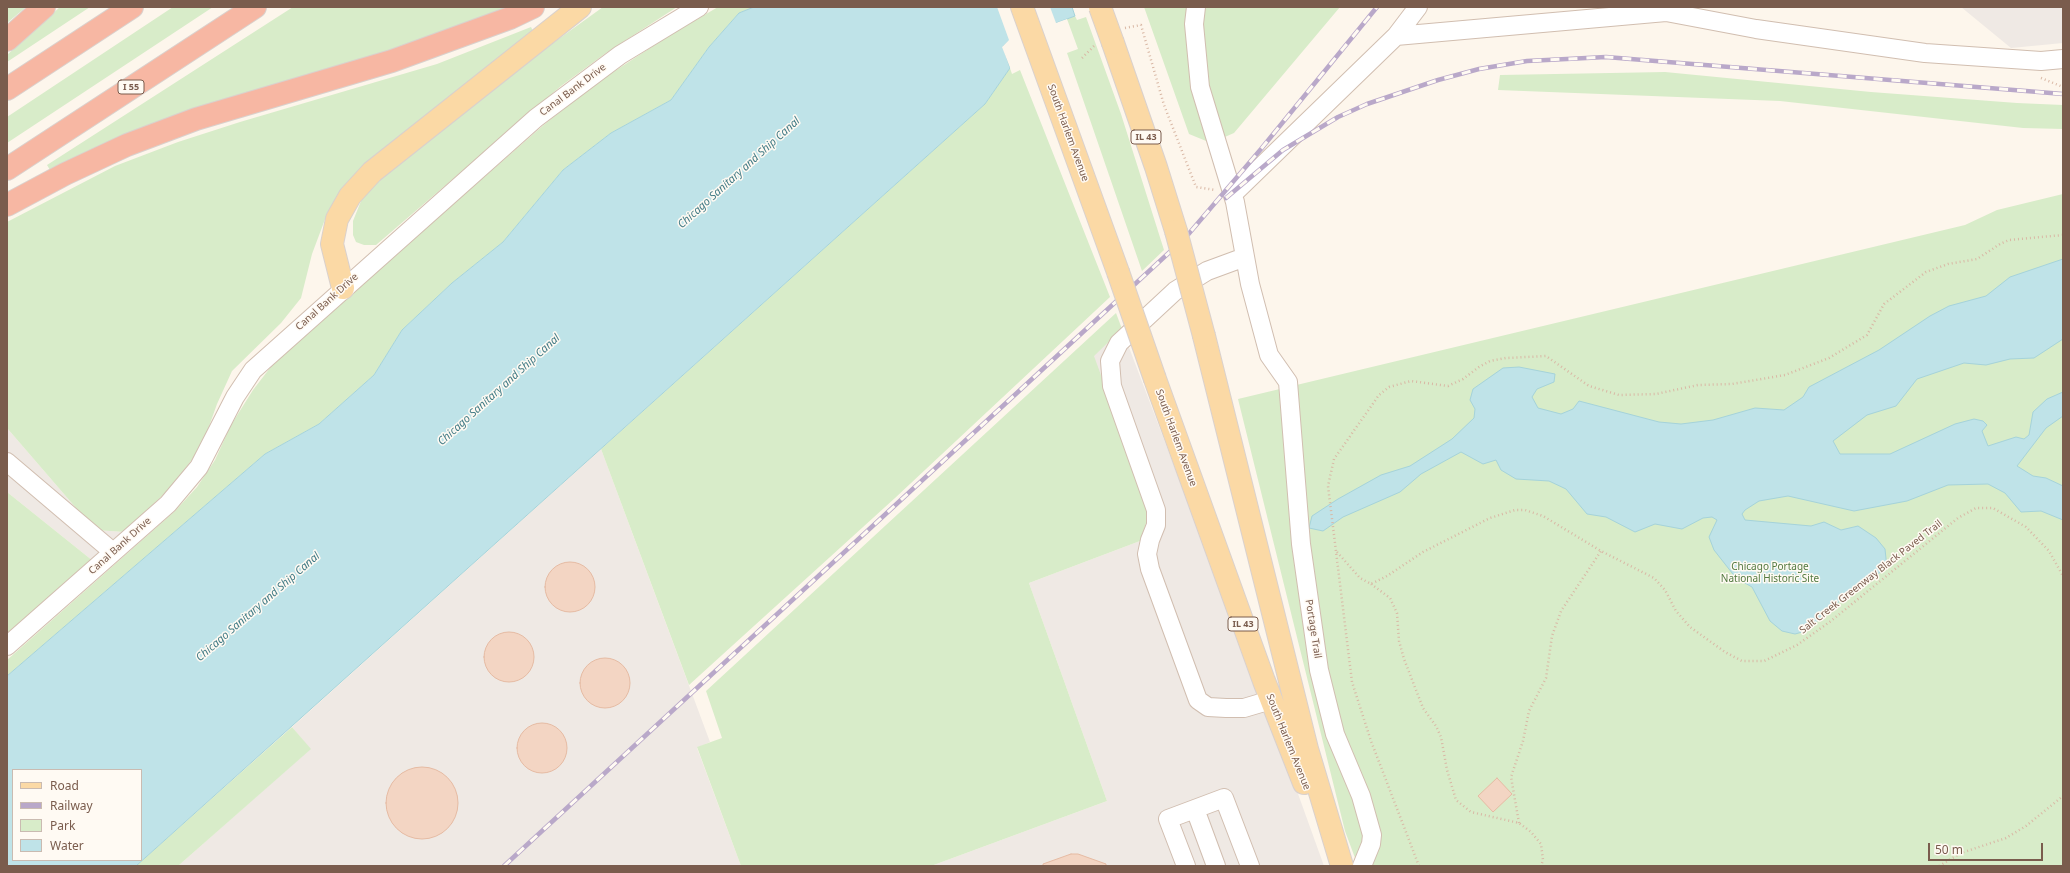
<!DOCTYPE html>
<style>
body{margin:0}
#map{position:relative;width:2070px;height:873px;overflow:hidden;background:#fdf6ec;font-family:"Noto Sans",sans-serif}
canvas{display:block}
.frame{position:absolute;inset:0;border:8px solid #7a5c4d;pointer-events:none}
.legend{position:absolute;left:12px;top:769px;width:130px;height:92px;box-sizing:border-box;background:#fffaf3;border:1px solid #cabbb1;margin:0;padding:5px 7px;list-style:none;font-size:12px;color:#7a5c4d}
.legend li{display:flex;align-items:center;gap:8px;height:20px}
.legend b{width:20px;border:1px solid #cabbb1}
.scale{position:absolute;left:1928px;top:843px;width:115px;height:18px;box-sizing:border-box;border:2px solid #7a5c4d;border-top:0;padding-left:5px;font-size:12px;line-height:14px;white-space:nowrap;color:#7a5c4d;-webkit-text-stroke:3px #fffaf3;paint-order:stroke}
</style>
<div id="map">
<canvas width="2070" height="873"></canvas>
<div class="frame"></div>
<ul class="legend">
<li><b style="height:5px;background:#fbd9a5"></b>Road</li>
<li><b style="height:5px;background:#b9a8c9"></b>Railway</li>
<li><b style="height:11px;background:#d8ecc9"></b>Park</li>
<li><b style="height:11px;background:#bfe3e8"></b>Water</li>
</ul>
<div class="scale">50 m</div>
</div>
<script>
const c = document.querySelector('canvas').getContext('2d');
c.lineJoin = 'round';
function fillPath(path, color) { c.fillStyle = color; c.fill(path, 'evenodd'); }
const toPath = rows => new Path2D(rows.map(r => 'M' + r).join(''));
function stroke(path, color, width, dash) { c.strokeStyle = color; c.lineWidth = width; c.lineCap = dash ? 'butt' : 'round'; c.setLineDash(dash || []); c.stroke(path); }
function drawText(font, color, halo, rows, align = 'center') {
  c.font = font + ' "Noto Sans",sans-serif'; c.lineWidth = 3; c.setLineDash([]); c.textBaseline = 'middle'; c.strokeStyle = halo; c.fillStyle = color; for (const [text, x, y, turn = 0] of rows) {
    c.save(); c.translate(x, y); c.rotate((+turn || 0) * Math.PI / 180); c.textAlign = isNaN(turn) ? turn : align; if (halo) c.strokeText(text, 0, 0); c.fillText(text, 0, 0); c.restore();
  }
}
const industrial = toPath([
 [1961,7,2063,7,2063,43,2011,48],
 [1122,329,1288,766,1324,866,931,866,1107,801,1029,583,1140,541,1149,514,1093,356],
 [7,428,95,530,125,532,93,561,7,492],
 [601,449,710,742,697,748,741,866,178,866,310,749,292,727]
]);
const green = toPath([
 [7,7,26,7,7,23],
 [60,7,90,7,7,62,7,55],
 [173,7,213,7,7,143,7,117],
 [293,7,512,7,50,170,47,165],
 [603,7,677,7,606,53,561,86,376,245,364,245,356,242,353,235,353,221,361,201,379,177,478,97],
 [718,7,754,7,739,13,709,47,671,100,611,133,563,170,503,242,452,283,402,330,374,375,319,424,265,454,7,676,7,660,175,511,197,487,215,460,231,425,253,390,273,364,291,346,546,123,598,82,667,37],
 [1144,7,1340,7,1234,133,1211,143,1189,134],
 [1075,16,1077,20,1086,17,1121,114,1164,250,1142,271,1067,53,1078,49,1067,19],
 [531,27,535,35,362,173,327,214,312,254,301,298,281,323,232,371,217,404,202,446,173,485,125,532,95,530,7,428,7,222,115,166,178,142,240,122,437,64],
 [1010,68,1012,74,1020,70,1110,297,895,498,689,685,601,449,985,104],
 [1665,72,1871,92,2017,103,2063,105,2063,129,2023,128,1780,101,1498,90,1500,75],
 [2063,194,2063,866,1358,866,1345,831,1238,399,1965,225,1997,210],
 [1116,313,1122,329,1094,356,1145,496,1149,514,1140,541,1029,583,1107,801,931,866,741,866,697,747,722,738,706,691],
 [7,492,93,561,7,638],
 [292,727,311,749,178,866,136,866]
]);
const water = toPath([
 [754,7,1072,7,1075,16,1010,40,1003,46,1010,68,985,104,136,866,7,866,7,676,265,454,319,424,374,375,402,330,452,283,503,242,563,170,611,133,671,100,709,47,739,13,754,7],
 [13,770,141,770,141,860,13,860,13,770],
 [2063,259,2063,339,2034,358,2010,359,1986,365,1964,363,1917,379,1896,406,1867,415,1833,441,1840,454,1890,454,1955,424,1974,419,1983,421,1987,425,1982,431,1988,446,2016,437,2024,439,2029,435,2033,412,2047,399,2063,392,2063,416,2046,428,2017,466,2033,476,2046,478,2063,486,2063,520,2041,511,2021,512,2005,493,1988,484,1948,485,1907,501,1854,511,1788,496,1759,501,1745,510,1742,514,1745,520,1811,526,1824,522,1841,530,1858,526,1876,538,1885,549,1887,568,1852,590,1806,631,1795,634,1782,631,1770,621,1752,587,1736,578,1714,550,1709,537,1717,520,1712,517,1703,518,1682,529,1655,524,1635,532,1606,517,1587,514,1566,489,1549,481,1516,479,1501,470,1496,460,1483,464,1461,452,1421,474,1400,492,1343,517,1323,531,1309,528,1312,516,1338,499,1381,475,1410,466,1452,439,1474,418,1475,409,1470,400,1473,389,1503,368,1519,367,1555,374,1554,382,1537,389,1532,397,1538,408,1561,414,1573,409,1579,401,1659,422,1681,424,1713,420,1755,408,1784,410,1803,397,1809,387,1879,350,1930,316,1949,306,1986,296,2010,277,2063,259]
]);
const pier = toPath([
 [997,7,1050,7,1056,23,1067,19,1067,21,1011,42,1005,47,1012,67,1011,70,1002,47,1009,40]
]);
const building = toPath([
 '545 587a25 25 0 1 1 50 0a25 25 0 1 1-50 0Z',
 '484 657a25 25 0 1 1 50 0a25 25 0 1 1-50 0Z',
 '580 683a25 25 0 1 1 50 0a25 25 0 1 1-50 0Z',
 '517 748a25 25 0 1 1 50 0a25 25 0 1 1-50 0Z',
 '386 803a36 36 0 1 1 72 0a36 36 0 1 1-72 0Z',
 [1497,778,1512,794,1493,812,1478,796,1497,778],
 [1071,854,1078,854,1106,864,1106,866,1043,866,1043,864,1071,854]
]);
const path = toPath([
 [1125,28,1141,25,1164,105,1196,187,1215,190],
 [1082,58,1094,46],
 [2041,78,2063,87],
 [1337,552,1360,578,1371,584,1387,576,1423,552,1490,518,1515,510,1525,510,1543,516,1601,551,1654,578,1665,590,1676,611,1690,627,1725,652,1742,661,1764,661,1797,645,1831,621,1958,518,1976,508,1993,508,2026,527,2049,551,2063,576],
 [1371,584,1390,598,1397,613,1399,641,1404,659,1423,708,1436,726,1441,737,1447,770,1456,800,1471,812,1519,823,1531,832,1541,844,1543,860,1541,866],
 [1519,823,1511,777,1523,741,1529,711,1546,678,1552,636,1561,611,1601,551],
 [1419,866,1371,741,1352,682,1328,486,1334,459,1379,395,1389,387,1411,381,1448,386,1463,379,1479,367,1490,361,1506,358,1546,356,1589,386,1619,395,1656,394,1698,385,1732,384,1785,375,1829,358,1867,335,1884,304,1926,272,1948,264,1977,259,2000,244,2009,240,2063,235],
 [1939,866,1961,853,2006,838,2026,826,2063,796]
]);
const minor = toPath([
 [1196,7,1194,24,1200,87,1235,202,1250,284,1269,355,1288,382,1301,544,1319,670,1335,734,1361,796,1372,835,1371,844,1362,866],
 [1666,12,1756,29,1925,53,2041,61,2063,59],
 [1396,36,1666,12,1670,7],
 [1233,194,1396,36,1418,7],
 [1245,257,1207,271,1175,291,1119,343,1110,361,1112,386,1156,510,1156,525,1150,540,1147,554,1150,569,1198,700,1208,707,1226,708,1244,708,1271,700],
 [7,462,113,552],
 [7,646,168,504,199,467,235,397,253,370,536,118,620,55,699,7],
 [1195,809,1216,866],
 [1186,866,1168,819,1224,798,1250,866]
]);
const major = toPath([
 [1022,7,1118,272],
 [1113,43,1156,167,1176,231],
 [343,288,332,244,337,219,350,196,372,172,580,7],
 [1204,336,1307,749,1342,866],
 [1155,379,1264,681,1304,783]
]);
const highway = toPath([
 [7,40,44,7],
 [7,89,132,7],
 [7,169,255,7],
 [7,205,65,174,127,145,196,119,392,61,510,18,533,7]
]);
const rail = toPath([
 [1226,198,1283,150,1338,117,1367,104,1438,80,1479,69,1527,61,1606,57,2063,94],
 [504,866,1186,237,1261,149,1377,7]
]);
const majorBridge = toPath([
 [1100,7,1113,43],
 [1176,231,1204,336],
 [1118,272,1155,379]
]);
const shields = [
 [131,87,26],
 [1146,137,30],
 [1243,624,30]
];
const shieldNames = [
 ["I 55",131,87],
 ["IL 43",1146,137],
 ["IL 43",1243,624]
];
const streetNames = [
 ["Canal Bank Drive",573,90,-37],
 ["South Harlem Avenue",1068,133,70],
 ["Canal Bank Drive",327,302,-42],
 ["South Harlem Avenue",1176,438,70],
 ["Canal Bank Drive",120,546,-42],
 ["Salt Creek Greenway Black Paved Trail",1871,577,-38],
 ["Portage Trail",1313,629,81],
 ["South Harlem Avenue",1288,742,68]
];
const parkNames = [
 ["Chicago Portage",1770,567],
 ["National Historic Site",1770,579]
];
const waterNames = [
 ["Chicago Sanitary and Ship Canal",739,173,-42],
 ["Chicago Sanitary and Ship Canal",499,390,-42],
 ["Chicago Sanitary and Ship Canal",258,607,-41]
];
fillPath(industrial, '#efe9e4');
fillPath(green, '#d8ecc9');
fillPath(water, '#bfe3e8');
stroke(water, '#a5d3da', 1);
fillPath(pier, '#fdf6ec');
fillPath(building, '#f3d5c3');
stroke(building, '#e6bba3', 1);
stroke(minor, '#d1beb0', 20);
stroke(major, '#dad1cd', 24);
stroke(highway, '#dad1cd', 24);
stroke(path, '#d9b8a5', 2.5, [1, 3]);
stroke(minor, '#fff', 18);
stroke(major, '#fbd9a5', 22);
stroke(highway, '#f7b7a3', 22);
stroke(rail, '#b9a8c9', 4.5);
stroke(rail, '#fffaf3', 3, [9]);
stroke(majorBridge, '#dad1cd', 24, []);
stroke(majorBridge, '#fbd9a5', 22);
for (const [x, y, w] of shields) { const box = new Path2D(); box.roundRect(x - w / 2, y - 7, w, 14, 3); c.fillStyle = '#fffaf3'; c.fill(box); stroke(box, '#7a5c4d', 1); }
drawText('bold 9px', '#7a5c4d', null, shieldNames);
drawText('10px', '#7a5c4d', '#fffaf3', streetNames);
drawText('10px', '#537a41', '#fffaf3', parkNames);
drawText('italic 11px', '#437c86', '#fffaf3', waterNames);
</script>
